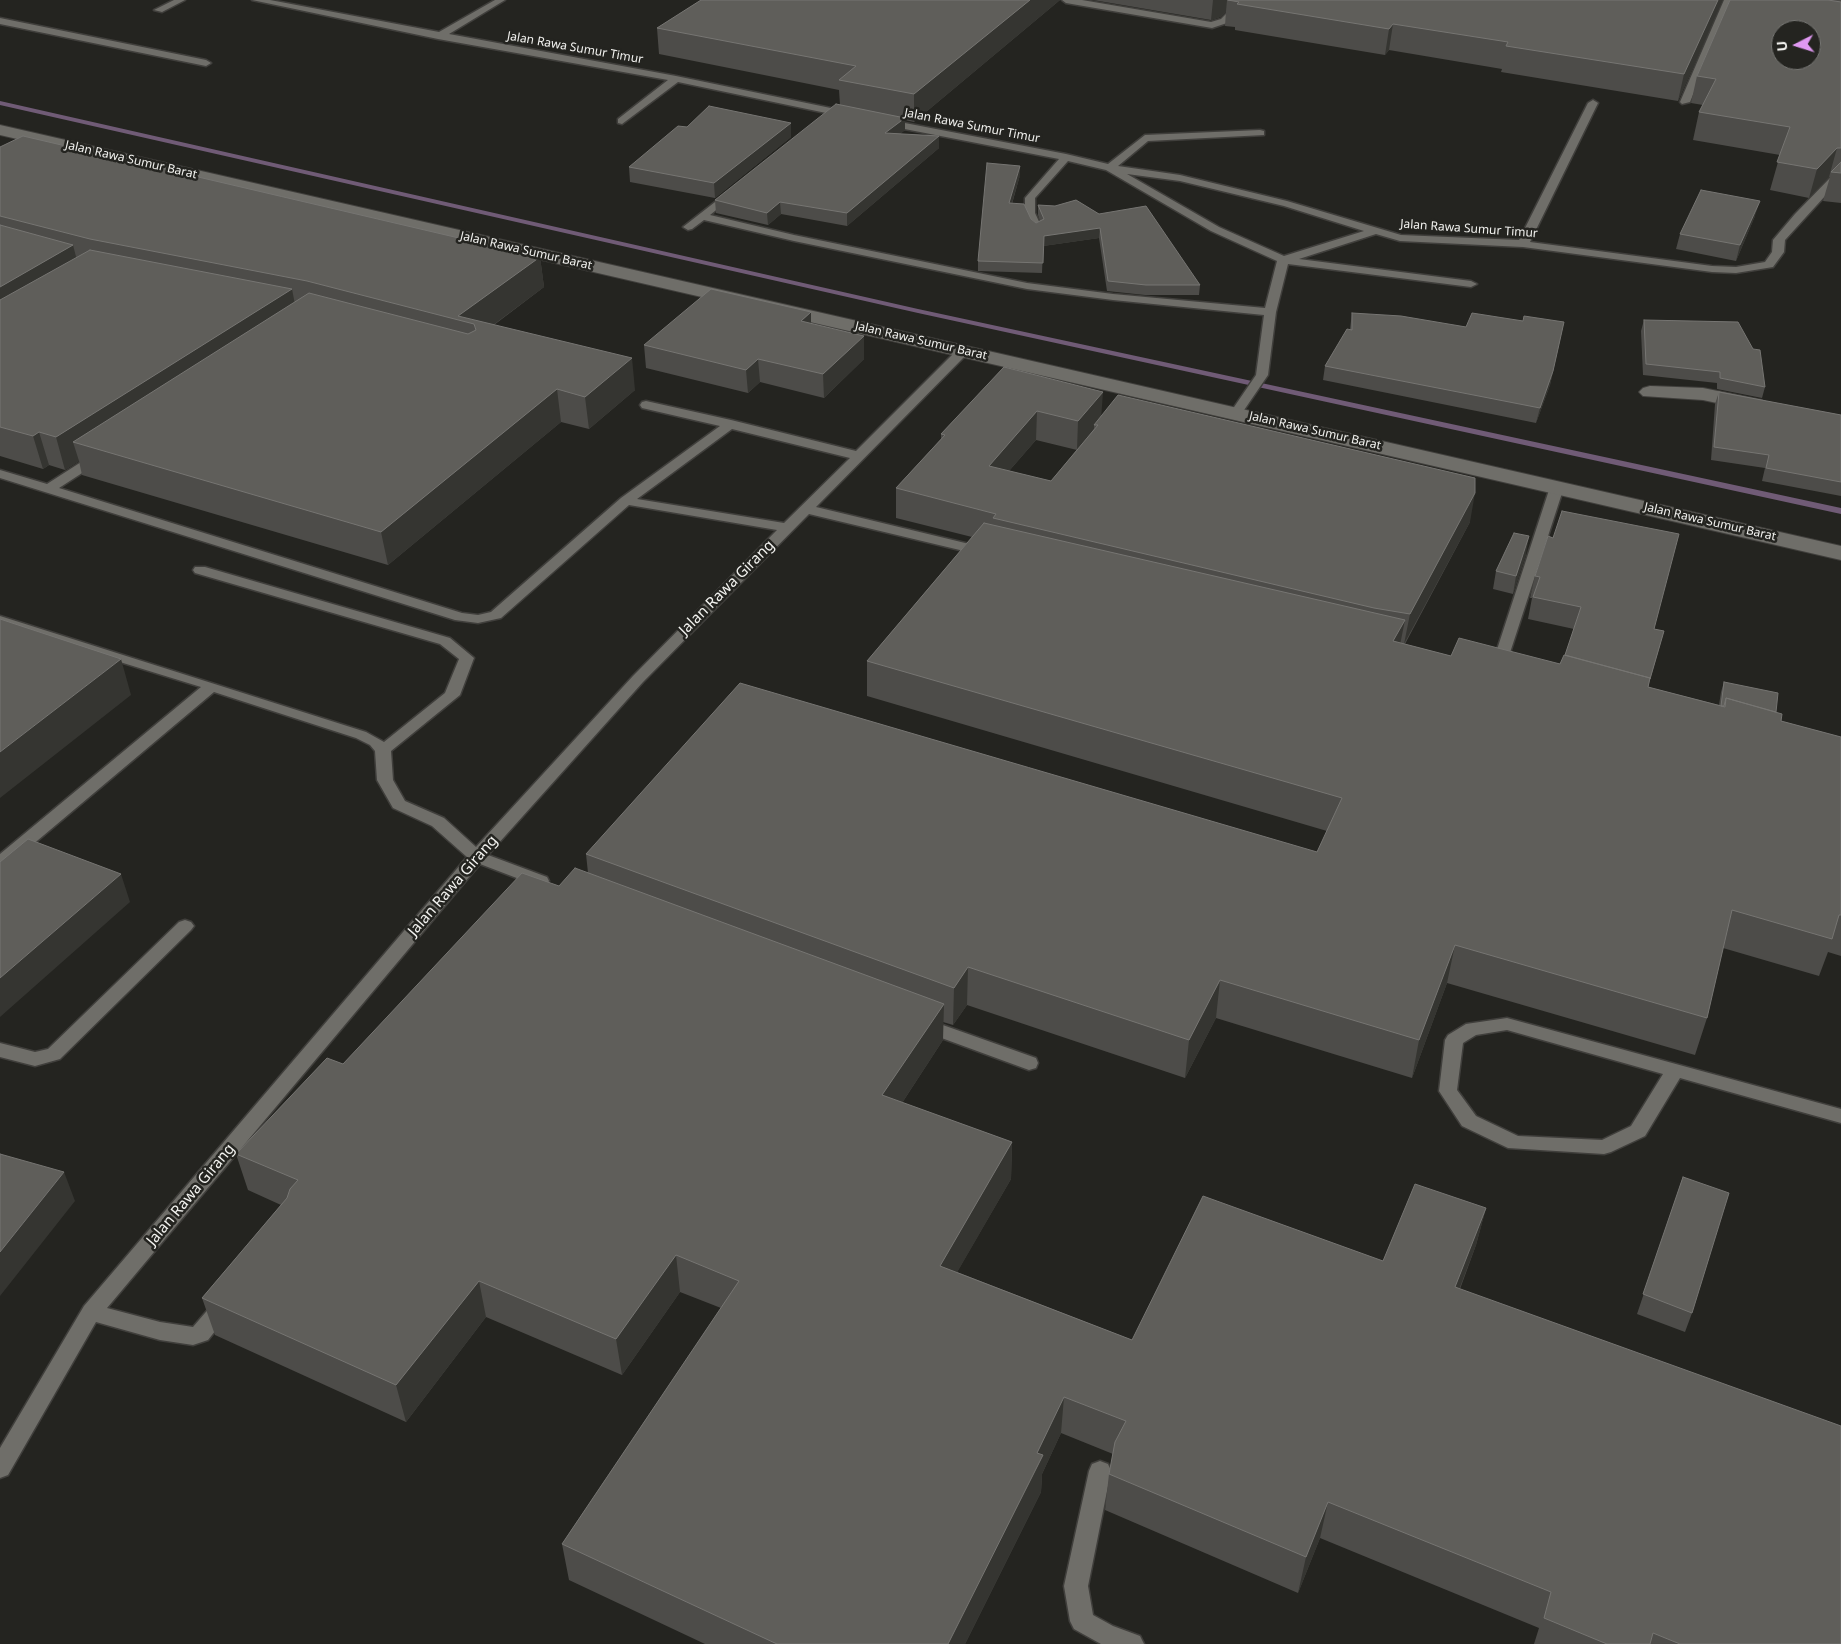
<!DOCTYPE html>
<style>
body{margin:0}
#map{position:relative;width:1841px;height:1644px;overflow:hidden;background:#242420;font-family:"Noto Sans",sans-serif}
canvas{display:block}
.north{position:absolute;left:1771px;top:20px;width:50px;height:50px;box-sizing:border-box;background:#242420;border:1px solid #767673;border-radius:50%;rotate:265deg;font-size:14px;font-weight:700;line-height:20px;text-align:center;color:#f2f2ef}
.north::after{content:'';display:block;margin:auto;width:18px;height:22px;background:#df98f1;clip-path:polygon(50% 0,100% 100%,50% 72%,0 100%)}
</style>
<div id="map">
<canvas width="1841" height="1644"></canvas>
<div class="north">U</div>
</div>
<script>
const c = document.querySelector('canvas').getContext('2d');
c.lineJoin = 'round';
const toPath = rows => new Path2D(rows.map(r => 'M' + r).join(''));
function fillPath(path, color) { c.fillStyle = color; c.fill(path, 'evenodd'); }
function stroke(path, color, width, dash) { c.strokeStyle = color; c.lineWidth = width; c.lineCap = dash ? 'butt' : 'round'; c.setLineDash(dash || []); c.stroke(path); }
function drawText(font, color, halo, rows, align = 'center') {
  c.font = font + ' "Noto Sans",sans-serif'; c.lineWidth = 5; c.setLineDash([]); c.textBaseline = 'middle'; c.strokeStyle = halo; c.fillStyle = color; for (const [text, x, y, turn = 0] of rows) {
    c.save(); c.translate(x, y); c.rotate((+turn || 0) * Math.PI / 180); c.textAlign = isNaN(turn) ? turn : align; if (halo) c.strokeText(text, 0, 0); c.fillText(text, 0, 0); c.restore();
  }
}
const stream = toPath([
 [0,101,918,309,1841,508,1841,514,918,313,0,105,0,101]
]);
const lane = toPath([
 [174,0,185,0,162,12,154,10,174,0],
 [252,0,270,0,439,32,495,0,505,0,449,34,676,76,850,112,855,115,850,118,678,82,622,124,618,123,618,119,668,80,438,39,252,0],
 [1062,0,1082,0,1211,22,1221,19,1240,0,1249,0,1227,23,1212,28,1066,3,1062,0],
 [1724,0,1732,0,1690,102,1682,104,1680,102,1724,0],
 [0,18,206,60,211,63,206,66,0,24,0,18],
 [1593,100,1598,103,1530,242,1712,266,1736,267,1765,262,1772,252,1773,240,1795,214,1830,178,1841,178,1841,184,1836,184,1785,240,1784,252,1773,267,1736,273,1712,272,1523,247,1400,241,1376,234,1299,259,1471,281,1477,284,1471,287,1288,264,1276,312,1268,375,1240,416,1236,417,1230,413,1256,375,1264,315,1113,300,1027,289,794,241,704,220,692,229,688,230,683,227,733,188,737,189,737,193,710,215,794,235,1027,283,1113,294,1265,308,1277,261,1211,231,1106,170,1068,161,1035,198,1035,213,1042,228,1037,231,1032,228,1025,213,1025,198,1059,159,884,125,879,122,884,119,1066,154,1108,164,1145,135,1260,130,1264,131,1264,135,1148,141,1118,166,1180,175,1287,201,1401,235,1519,240,1588,103,1593,100],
 [1127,174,1180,181,1284,206,1364,231,1284,256,1219,227,1127,174],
 [0,245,97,271,313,314,477,357,479,360,477,363,473,364,315,322,59,488,462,613,478,615,491,612,621,498,720,426,642,408,640,405,642,402,646,401,731,420,856,451,959,348,963,347,969,351,967,354,816,507,990,549,992,552,985,556,809,514,643,682,488,855,547,877,549,881,547,885,535,885,480,864,107,1308,160,1322,193,1327,217,1299,224,1297,231,1299,234,1305,231,1311,208,1340,193,1345,160,1340,96,1322,8,1475,0,1478,0,1448,84,1306,467,857,432,826,393,808,377,780,375,751,370,745,356,738,214,692,6,867,0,868,0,854,201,687,0,625,0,616,366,732,384,742,445,693,459,659,440,644,195,573,193,570,195,567,205,567,450,638,474,658,460,695,391,751,393,780,405,801,444,818,476,847,633,676,777,530,629,505,501,618,478,623,455,620,0,478,0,470,47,484,303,319,98,278,0,335,0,326,86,275,0,251,0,245],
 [732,429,850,458,784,523,637,499,732,429],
 [1557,483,1564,487,1505,668,1498,672,1493,671,1491,668,1550,487,1557,483],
 [185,920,191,922,194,926,191,930,60,1059,35,1066,0,1057,0,1043,35,1052,48,1049,179,922,185,920],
 [923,1018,1036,1058,1038,1063,1036,1068,1029,1070,917,1029,914,1024,917,1019,923,1018],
 [1507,1018,1841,1109,1841,1123,1680,1078,1645,1136,1611,1152,1604,1154,1508,1148,1462,1126,1439,1091,1445,1040,1448,1035,1466,1024,1507,1018],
 [1507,1030,1663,1074,1631,1126,1602,1140,1518,1136,1476,1116,1457,1090,1463,1043,1476,1035,1507,1030],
 [1100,1461,1108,1464,1111,1471,1088,1586,1093,1615,1113,1626,1140,1636,1144,1644,1101,1644,1074,1629,1070,1621,1064,1586,1089,1471,1092,1464,1100,1461]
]);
const street = toPath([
 [0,125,1841,546,1841,560,0,135,0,125],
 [1650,386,1703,388,1762,400,1765,405,1762,410,1754,411,1703,400,1643,396,1639,392,1643,388,1650,386]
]);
const wall = toPath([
 [701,0,1060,0,914,122,905,120,905,130,900,134,939,136,939,148,847,226,781,214,768,225,716,213,715,200,840,105,839,90,659,54,657,28],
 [1093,0,1723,0,1678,101,1501,72,1502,69,1389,50,1385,55,1235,30,1235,27,1225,26,1226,11,1220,17,1211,20],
 [1730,0,1841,0,1841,203,1823,201,1830,177,1829,177,1809,198,1770,190,1780,155,1693,140,1699,112,1703,105,1691,103,1697,76],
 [791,123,791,137,715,198,630,182,629,167,687,127],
 [0,147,540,257,544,287,494,325,635,390,589,429,561,422,388,565,82,475,79,461,65,470,49,465,43,469,0,456],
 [1020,175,1012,204,1031,219,1036,223,1040,221,1038,215,1038,205,1055,206,1076,200,1200,285,1199,295,1145,295,1107,291,1099,238,1043,246,1042,273,978,271,978,261],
 [1755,216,1736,261,1676,249,1680,234],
 [1352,313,1466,327,1523,321,1564,322,1550,385,1536,423,1323,380,1325,366,1350,329],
 [1644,320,1765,387,1762,398,1717,389,1717,383,1643,375,1641,331],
 [811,323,864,359,824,398,760,382,748,393,646,368,644,345],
 [1004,367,1101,416,1470,522,1405,644,1451,656,1560,664,1565,655,1574,629,1528,619,1532,598,1530,598,1535,576,1548,536,1654,629,1664,631,1648,687,1719,705,1721,692,1724,682,1776,712,1781,721,1841,737,1841,956,1828,952,1819,976,1723,948,1707,1018,1695,1055,1447,983,1412,1078,1216,1018,1185,1078,967,1005,953,1025,943,1022,943,1040,902,1103,1012,1142,1011,1179,957,1272,1132,1340,1383,1261,1486,1208,1476,1245,1460,1289,1841,1644,1534,1644,1539,1628,1320,1538,1298,1593,1105,1510,1109,1474,1113,1454,1061,1433,1042,1474,1041,1492,965,1644,705,1644,569,1580,562,1544,721,1308,680,1292,622,1375,486,1317,406,1422,215,1335,202,1298,281,1205,248,1190,236,1154,343,1064,559,886,588,873,586,854,1317,852,1327,831,867,696,867,661,972,537,896,518,896,488,941,439,941,434],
 [1094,429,1051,481,1009,471,1036,440,1077,450],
 [1719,392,1841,415,1841,496,1762,481,1765,468,1711,460,1715,404],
 [1526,554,1513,594,1493,589,1496,571],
 [1683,1177,1692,1313,1685,1332,1637,1314]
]);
const shadedWall = toPath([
 [1030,0,1060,0,914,122,914,94],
 [1213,0,1227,0,1226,11,1220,17,1211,20],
 [1718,0,1723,0,1678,101,1684,74],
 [1393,24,1389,50,1385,55,1389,29],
 [905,118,905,130,886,146,885,133],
 [791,123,791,137,715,198,714,183],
 [939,136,939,148,847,226,847,213],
 [1837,148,1829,177,1809,198,1817,169],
 [1020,166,1020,175,1009,213,1009,203],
 [1760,201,1755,216,1736,261,1740,245],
 [780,202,781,214,768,225,767,213],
 [1100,228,1099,238,1043,246,1044,236],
 [73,245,81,276,0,324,0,287],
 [540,257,544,287,477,337,476,330,474,324,458,316],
 [292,289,298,320,73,442,79,461,65,470,56,437],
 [811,312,811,335,801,321],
 [1564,322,1550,385,1536,423,1540,408],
 [864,336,864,359,824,398,823,374],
 [632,358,635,390,589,429,585,397],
 [758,359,760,382,748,393,746,370],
 [557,389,561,422,388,565,381,532],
 [1103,392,1101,420,1094,425,1094,429,1077,450,1078,421],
 [1037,411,1036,440,988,495,989,466],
 [39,432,49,465,43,469,33,436],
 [1475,493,1470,522,1404,644,1410,614],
 [1529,536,1526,554,1513,594,1516,576],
 [1405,620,1398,655,1393,641],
 [121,659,131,695,0,798,0,752],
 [121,874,130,902,0,1017,0,978],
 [1455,945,1447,983,1412,1078,1419,1040],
 [968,967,967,1005,953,1025,954,988],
 [1220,980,1216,1018,1185,1078,1189,1040],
 [944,1004,943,1040,883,1132,882,1095],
 [1012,1142,1011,1179,940,1302,940,1266],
 [64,1172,75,1201,0,1296,0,1252],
 [1486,1208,1476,1245,1446,1324,1455,1287],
 [676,1255,680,1292,622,1375,616,1339],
 [479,1281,486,1317,406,1422,396,1385],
 [1064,1397,1061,1433,1042,1474,1041,1492,965,1644,948,1644,1037,1453],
 [1328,1502,1320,1538,1298,1593,1306,1557]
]);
const building = toPath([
 [701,0,1030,0,914,94,839,80,856,66,657,28,701,0],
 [1228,0,1718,0,1684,74,1506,46,1508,42,1393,24,1389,29,1237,4,1239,2,1228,0],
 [1730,0,1828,0,1841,2,1841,148,1837,148,1817,169,1777,162,1790,127,1699,112,1716,79,1697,76,1730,0],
 [1781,30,1811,30,1811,60,1781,60,1781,30],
 [836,104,905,118,885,133,939,136,847,213,780,202,767,213,715,200,836,104],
 [709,106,791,123,714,183,629,167,678,126,687,127,709,106],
 [23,136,540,257,458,316,632,358,585,397,557,389,381,532,73,442,309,293,468,334,476,330,474,324,307,281,90,239,0,216,0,147,23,136],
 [1841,162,1841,173,1831,172,1841,162],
 [987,163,1020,166,1009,203,1024,204,1031,219,1036,223,1044,219,1038,205,1055,206,1076,200,1099,214,1146,206,1200,285,1146,285,1108,281,1100,228,1044,236,1043,263,978,261,987,163],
 [1701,190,1760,201,1740,245,1680,234,1701,190],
 [0,225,73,245,0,287,0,225],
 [90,250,292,289,56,437,39,432,33,436,0,427,0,300,90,250],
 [711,289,811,312,801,321,864,336,823,374,758,359,746,370,644,345,711,289],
 [1352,313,1401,316,1466,327,1472,313,1523,321,1524,316,1564,322,1553,371,1540,408,1325,366,1347,329,1352,330,1352,313],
 [1644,320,1738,322,1753,349,1760,350,1765,387,1720,378,1720,372,1646,364,1644,320],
 [1004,367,1103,392,1078,421,1037,411,989,466,1051,481,1098,425,1094,425,1118,395,1475,478,1475,493,1410,614,1374,608,993,518,996,514,896,488,945,435,941,434,1004,367],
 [1719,392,1841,415,1841,482,1766,468,1769,455,1714,447,1719,392],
 [1562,511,1679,534,1654,629,1664,631,1650,679,1650,678,1565,655,1581,607,1533,597,1540,577,1535,576,1548,536,1553,538,1562,511],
 [984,523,1405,620,1393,641,1451,656,1459,638,1560,664,1564,655,1650,678,1648,687,1725,707,1726,698,1782,714,1781,721,1841,737,1841,915,1839,915,1832,939,1732,910,1707,1018,1455,945,1419,1040,1220,980,1189,1040,968,967,954,988,586,854,740,683,1317,852,1342,798,867,661,984,523],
 [1514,533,1529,536,1516,576,1496,571,1514,533],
 [0,619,121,659,0,752,0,619],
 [1724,682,1778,693,1776,712,1726,698,1724,706,1721,706,1724,682],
 [28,839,121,874,0,978,0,862,28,839],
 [575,868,944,1004,882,1095,1012,1142,940,1266,1132,1340,1203,1196,1383,1261,1415,1184,1486,1208,1455,1287,1841,1426,1841,1644,1680,1644,1653,1633,1650,1644,1607,1644,1544,1618,1551,1592,1328,1502,1306,1557,1109,1474,1115,1442,1126,1421,1064,1397,1037,1453,1043,1455,948,1644,777,1644,562,1544,739,1281,676,1255,616,1339,479,1281,396,1385,202,1298,287,1198,290,1189,298,1180,236,1154,327,1058,343,1064,522,873,559,886,575,868],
 [0,1154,64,1172,0,1252,0,1154],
 [1683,1177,1729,1193,1692,1313,1643,1294,1683,1177]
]);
const farStreetnames = [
 ["Jalan Rawa Sumur Timur",575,48,10],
 ["Jalan Rawa Sumur Timur",972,126,11],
 ["Jalan Rawa Sumur Barat",131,160,13],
 ["Jalan Rawa Sumur Timur",1469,229,4],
 ["Jalan Rawa Sumur Barat",526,251,13],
 ["Jalan Rawa Sumur Barat",921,341,13],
 ["Jalan Rawa Sumur Barat",1315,431,13],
 ["Jalan Rawa Sumur Barat",1710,522,13]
];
const streetNames = [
 ["Jalan Rawa Girang",727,588,-45],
 ["Jalan Rawa Girang",453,886,-49],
 ["Jalan Rawa Girang",191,1195,-50]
];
fillPath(stream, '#705b76');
stroke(lane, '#403f3c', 3);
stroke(street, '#403f3c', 2);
fillPath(lane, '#6f6e69');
fillPath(street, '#6f6e69');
fillPath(wall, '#4d4c49');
fillPath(shadedWall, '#353531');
fillPath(building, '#5f5e5a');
stroke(building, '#767572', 1);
drawText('12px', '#f2f2ef', '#242420', farStreetnames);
drawText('15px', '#f2f2ef', '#242420', streetNames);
</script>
